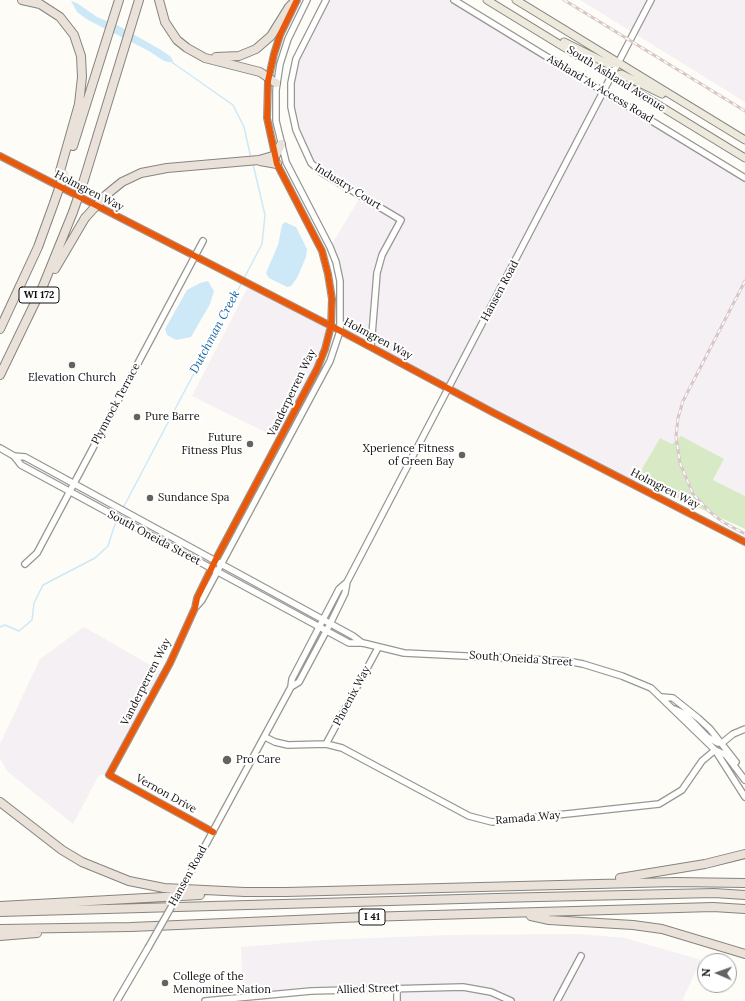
<!DOCTYPE html>
<style>
body{margin:0}
#map{position:relative;width:745px;height:1001px;overflow:hidden;background:#fdfcf7;font-family:Lora,serif}
canvas{display:block}
.north{position:absolute;left:697px;top:953px;width:40px;height:40px;box-sizing:border-box;background:#fff;border:1px solid #a0a0a0;border-radius:50%;rotate:272deg;font-size:11px;font-weight:700;line-height:16px;text-align:center;color:#111}
.north::after{content:'';display:block;margin:auto;width:14px;height:18px;background:#646362;clip-path:polygon(50% 0,100% 100%,50% 72%,0 100%)}
</style>
<div id="map">
<canvas width="745" height="1001"></canvas>
<div class="north">N</div>
</div>
<script>
const c = document.querySelector('canvas').getContext('2d');
c.lineJoin = 'round';
function fillPath(path, color) { c.fillStyle = color; c.fill(path, 'evenodd'); }
const toPath = rows => new Path2D(rows.map(r => 'M' + r).join(''));
function stroke(path, color, width, dash) { c.strokeStyle = color; c.lineWidth = width; c.lineCap = dash ? 'butt' : 'round'; c.setLineDash(dash || []); c.stroke(path); }
function drawText(font, color, halo, rows, align = 'center') {
  c.font = font + ' Lora,serif'; c.lineWidth = 4; c.setLineDash([]); c.textBaseline = 'middle'; c.strokeStyle = halo; c.fillStyle = color; for (const [text, x, y, turn = 0] of rows) {
    c.save(); c.translate(x, y); c.rotate((+turn || 0) * Math.PI / 180); c.textAlign = isNaN(turn) ? turn : align; if (halo) c.strokeText(text, 0, 0); c.fillText(text, 0, 0); c.restore();
  }
}
const industrial = toPath([
 [326,0,454,0,745,178,745,496,713,480,724,460,672,444,660,438,633,484,340,331,340,281,330,247,361,196,315,167,300,141,291,95,301,46],
 [580,0,745,0,745,102,590,6],
 [249,285,331,326,325,349,281,440,192,396],
 [84,627,164,673,109,775,99,775,73,824,7,771,0,758,0,744,40,659],
 [580,934,625,938,701,960,682,1001,400,1001,400,985,304,987,243,994,241,947,323,940,449,935]
]);
const forest = toPath([
 [681,436,724,459,713,480,745,496,745,529,636,479,660,438,672,444]
]);
const water = toPath([
 [71,1,77,3,97,17,119,26,161,50,171,57,174,63,164,61,149,51,88,20,77,12],
 [285,222,296,227,307,249,306,257,297,278,291,286,287,287,269,278,266,273,278,245,282,225],
 [208,281,214,291,210,304,191,337,176,340,167,335,165,329,187,290,200,283]
]);
const stream = toPath([
 [173,63,233,105,244,127,251,158],
 [123,508,262,244,265,215,253,164],
 [0,627,5,625,19,631,32,620,34,603,43,585,95,558,108,546,114,527,121,511]
]);
const minor = toPath([
 [326,0,296,59,291,83,291,107,296,130,311,163,321,172,401,220,382,255,377,273,371,347],
 [454,0,745,178],
 [0,156,335,328,494,413,745,542],
 [0,448,14,456,25,457,353,636,362,643],
 [14,456,21,465,349,643,363,643,404,653,567,661,583,664,622,676,651,688,715,750,745,797],
 [25,564,37,553,203,241],
 [195,608,202,600,330,361,340,331,340,281,336,262,330,247,286,162,276,121,276,90,280,64,288,39,307,0],
 [291,687,299,682,330,624,345,593,347,582,651,0],
 [662,697,673,698,698,718,710,729,736,762],
 [674,709,685,714,707,737,718,743,722,743,733,734,745,729],
 [265,737,275,742,288,745,326,744,342,748,469,816,492,822,659,804,682,790,702,761,715,750,726,755,745,780],
 [326,744,378,648],
 [213,832,109,775,170,663,195,608,197,598,215,561,317,369,325,349,331,326,332,299,328,274,322,251,277,164,267,118,268,81,274,54,280,35,295,4],
 [186,881,291,687,292,679,339,589,347,582],
 [397,988,397,1001],
 [117,1001,148,948],
 [205,1001,311,991,463,987,491,992,511,1001],
 [557,1001,581,956]
]);
const major = toPath([
 [487,0,745,158],
 [516,0,745,140],
 [564,42,608,64,619,63],
 [611,77,621,74,662,94]
]);
const highway = toPath([
 [22,0,40,4,60,17,74,35,81,56,82,77,79,104,60,171],
 [159,0,165,22,177,40,187,48,205,58,260,72,276,83],
 [216,57,239,56,256,49,271,36,289,7,296,0],
 [73,146,119,0],
 [260,161,277,164],
 [83,183,139,0],
 [106,195,122,182,141,173,167,168,259,160,276,155,281,144],
 [55,269,85,218],
 [0,329,38,247,54,203],
 [0,375,43,286,73,212],
 [0,802,62,850,82,862,129,881,164,888,245,892,286,892,676,882,745,883],
 [620,878,705,864,745,854],
 [0,906,200,895],
 [0,912,496,898,714,893,745,895],
 [531,916,549,920,633,925,662,929,745,954],
 [0,929,131,927,365,917,713,907,745,909],
 [0,936,37,933]
]);
const rail = toPath([
 [564,0,745,111],
 [745,281,683,401,678,418,676,437,680,463,693,494,710,512,723,522,745,534]
]);
const minorBridge = toPath([
 [148,948,186,881]
]);
const highwayBridge = toPath([
 [54,203,64,174],
 [73,212,83,183],
 [85,218,106,195]
]);
const cycleway = toPath([
 [0,156,335,328,494,413,745,542],
 [213,832,109,775,170,663,195,608,197,598,215,561,317,369,325,349,331,326,332,299,328,274,322,251,277,164,267,118,268,81,274,54,280,35,297,0]
]);
const markers = [
 [72,365,4,"#646362"],
 [137,417,4,"#646362"],
 [250,444,4,"#646362"],
 [462,455,4,"#646362"],
 [150,498,4,"#646362"],
 [227,760,5,"#646362"],
 [165,983,4,"#646362"]
];
const shields = [
 [39,295,40],
 [372,917,26]
];
const shieldNames = [
 ["WI 172",39,295],
 ["I 41",372,917]
];
const streetNames = [
 ["South Ashland Avenue",616,79,32],
 ["Ashland Av Access Road",600,89,31],
 ["Industry Court",348,187,32],
 ["Holmgren Way",89,191,27],
 ["Hansen Road",500,291,-62],
 ["Holmgren Way",378,339,28],
 ["Vanderperren Way",292,393,-64],
 ["Plymrock Terrace",116,404,-62],
 ["Holmgren Way",665,489,27],
 ["South Oneida Street",154,538,28],
 ["South Oneida Street",521,659,4],
 ["Vanderperren Way",146,682,-63],
 ["Phoenix Way",352,696,-62],
 ["Vernon Drive",166,794,29],
 ["Ramada Way",528,818,-5],
 ["Hansen Road",188,876,-61],
 ["Allied Street",368,989,-2]
];
const poiNames = [
 ["Elevation Church",72,378,"center"],
 ["Pure Barre",145,417],
 ["Future",242,438,"right"],
 ["Fitness Plus",242,451,"right"],
 ["Xperience Fitness",454,449,"right"],
 ["of Green Bay",454,462,"right"],
 ["Sundance Spa",158,498],
 ["Pro Care",236,760],
 ["College of the",173,977],
 ["Menominee Nation",173,990]
];
const waterNames = [
 ["Dutchman Creek",215,332,-62]
];
fillPath(industrial, '#f5f0f3');
fillPath(forest, '#d8eac5');
fillPath(water, '#cde8f7');
stroke(stream, '#cde8f7', 1.5);
stroke(minor, '#979795', 8);
stroke(major, '#858482', 9);
stroke(highway, '#858482', 10);
stroke(minor, '#fffffe', 5.5);
stroke(major, '#ede9dc', 7);
stroke(highway, '#eae1d8', 8);
stroke(rail, '#d9c6c7', 3);
stroke(rail, '#fff', 1.5, [4.5]);
stroke(minorBridge, '#979795', 8, []);
stroke(highwayBridge, '#858482', 10, []);
stroke(minorBridge, '#fffffe', 5.5);
stroke(highwayBridge, '#eae1d8', 8);
stroke(cycleway, '#e8590c', 6);
for (const [x, y, r, color] of markers) { const dot = new Path2D(); dot.arc(x, y, r, 0, 2 * Math.PI); c.fillStyle = color; c.fill(dot); stroke(dot, '#fff', 1.5); }
for (const [x, y, w] of shields) { const box = new Path2D(); box.roundRect(x - w / 2, y - 8, w, 16, 3); c.fillStyle = '#fff'; c.fill(box); stroke(box, '#111', 1); }
drawText('bold 10px', '#111', null, shieldNames);
drawText('11px', '#111', '#fff', streetNames);
drawText('11px', '#111', '#fff', poiNames, 'left');
drawText('italic 12px', '#1768a6', '#fff', waterNames);
</script>
